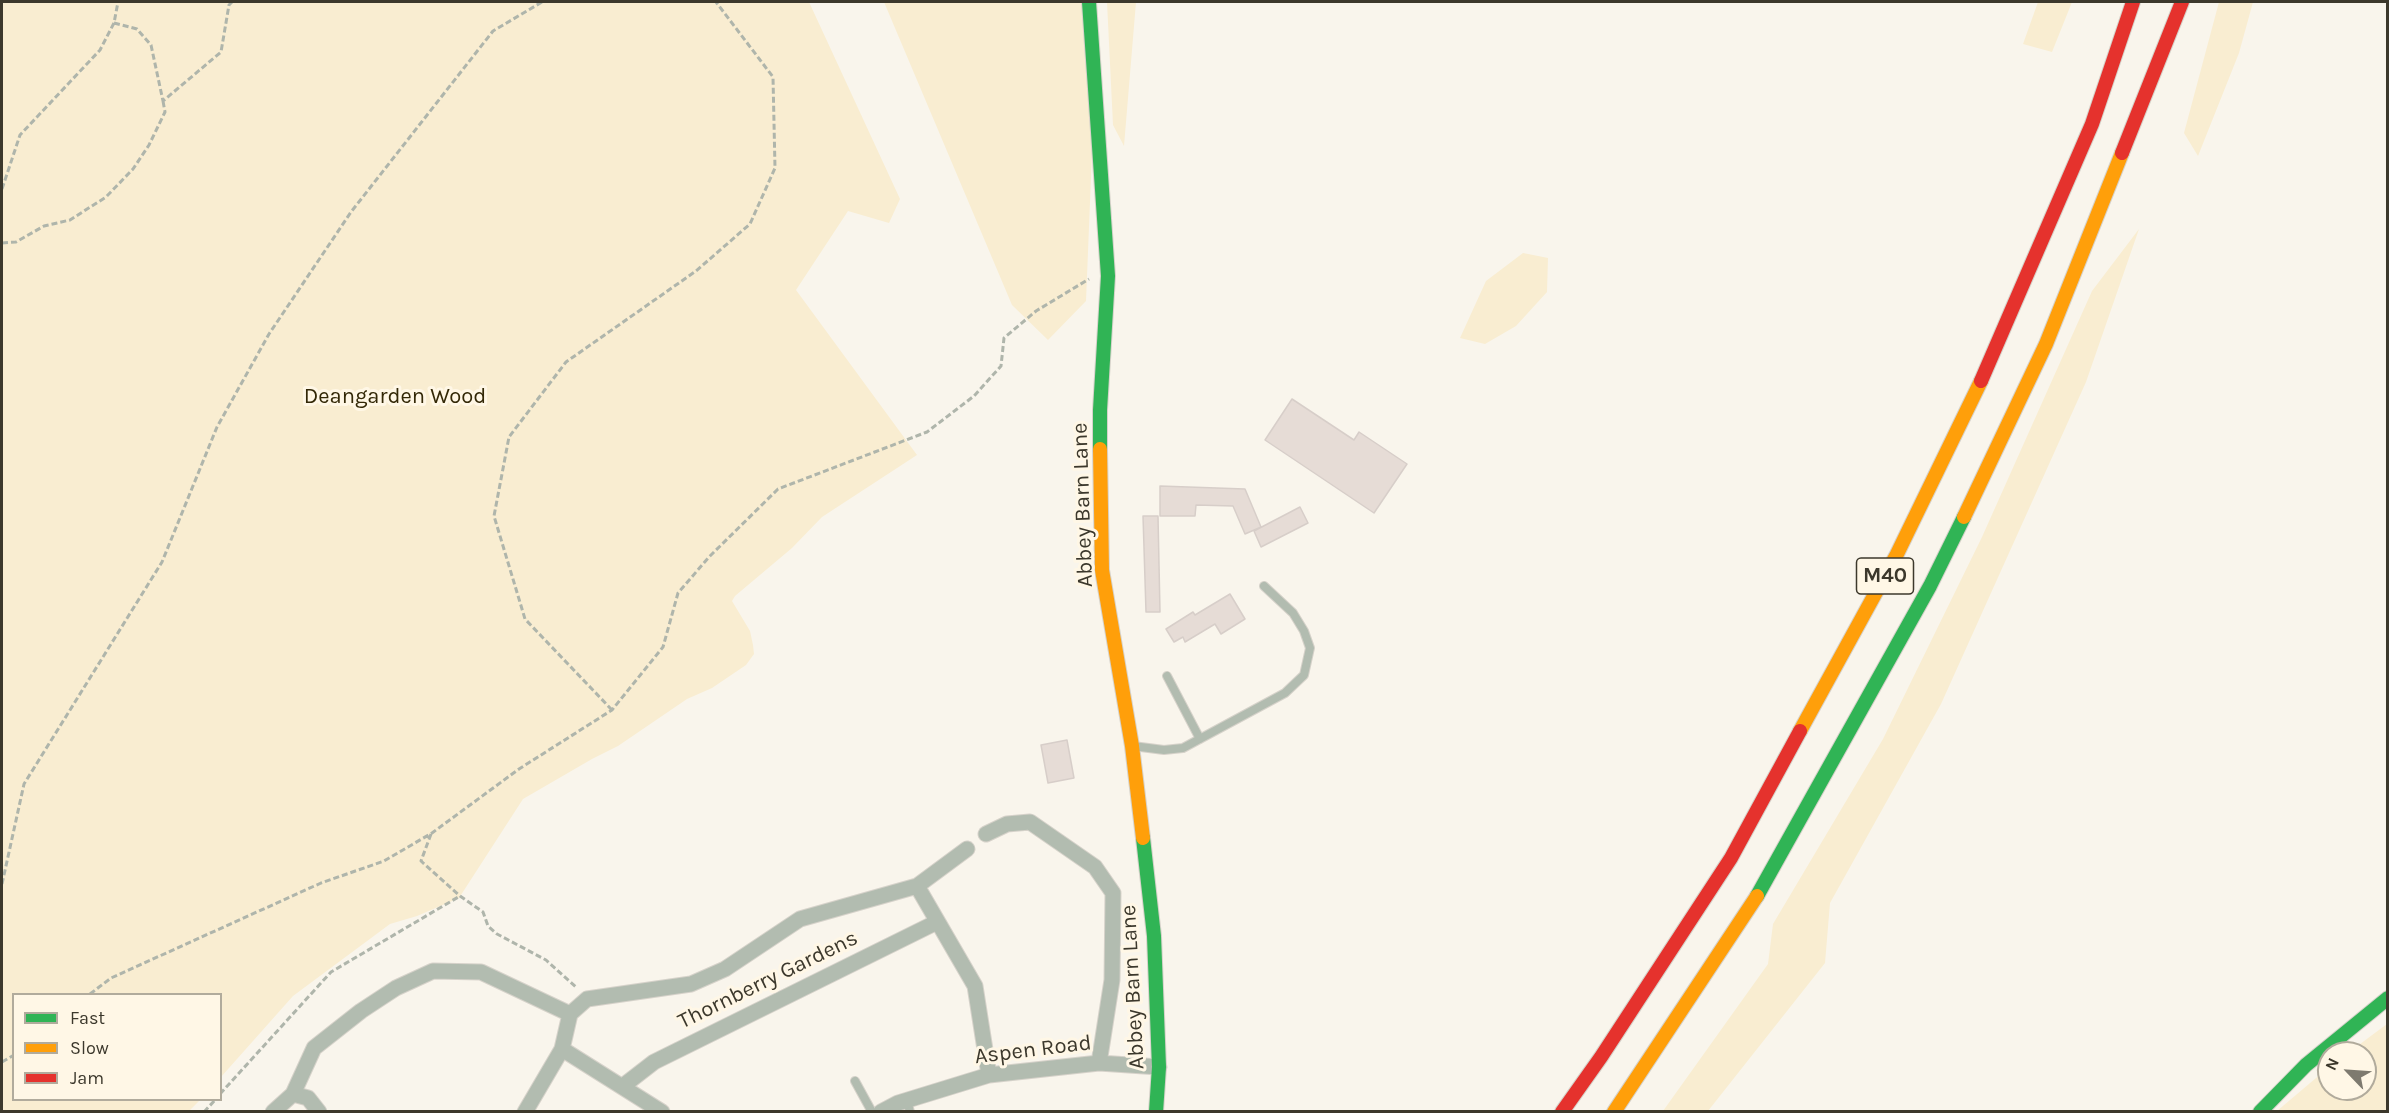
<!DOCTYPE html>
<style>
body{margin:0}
#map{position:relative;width:2389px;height:1113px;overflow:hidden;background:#f9f5ec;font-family:Karla,sans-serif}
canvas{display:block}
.frame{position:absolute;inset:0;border:3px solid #3c382c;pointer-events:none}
.legend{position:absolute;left:12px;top:993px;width:210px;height:108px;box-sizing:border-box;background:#fff7e6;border:2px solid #b1ab9c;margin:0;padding:8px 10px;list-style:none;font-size:18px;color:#3c382c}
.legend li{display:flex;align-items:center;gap:12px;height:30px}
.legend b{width:30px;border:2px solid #b1ab9c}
.north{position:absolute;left:2317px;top:1041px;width:60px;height:60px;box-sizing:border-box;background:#fff7e6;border:2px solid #b1ab9c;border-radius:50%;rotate:295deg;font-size:16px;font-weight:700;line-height:24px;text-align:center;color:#3c382c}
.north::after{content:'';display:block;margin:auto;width:21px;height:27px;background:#7e7a6f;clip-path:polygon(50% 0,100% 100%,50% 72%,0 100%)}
</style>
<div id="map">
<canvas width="2389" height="1113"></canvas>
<div class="frame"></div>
<ul class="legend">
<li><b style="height:8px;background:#30b455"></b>Fast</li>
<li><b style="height:8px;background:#ff9f0a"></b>Slow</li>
<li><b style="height:8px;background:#e5322d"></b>Jam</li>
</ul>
<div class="north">N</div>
</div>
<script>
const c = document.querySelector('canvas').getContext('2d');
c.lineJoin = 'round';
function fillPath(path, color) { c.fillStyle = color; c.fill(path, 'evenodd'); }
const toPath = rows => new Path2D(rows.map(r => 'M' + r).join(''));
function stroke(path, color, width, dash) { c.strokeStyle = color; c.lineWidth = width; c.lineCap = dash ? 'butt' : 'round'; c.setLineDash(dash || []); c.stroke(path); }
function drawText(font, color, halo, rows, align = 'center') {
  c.font = font + ' Karla,sans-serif'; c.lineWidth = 6; c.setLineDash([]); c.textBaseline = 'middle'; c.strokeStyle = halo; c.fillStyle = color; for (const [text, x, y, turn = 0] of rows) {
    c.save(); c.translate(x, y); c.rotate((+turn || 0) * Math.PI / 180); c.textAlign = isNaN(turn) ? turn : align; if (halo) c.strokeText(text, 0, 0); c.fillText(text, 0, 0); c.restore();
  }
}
const green = toPath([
 [2,2,809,2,900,199,889,223,848,211,796,290,917,455,822,517,792,548,735,596,732,601,750,631,753,645,754,654,746,665,712,688,687,699,618,746,592,759,523,799,459,898,417,916,390,924,293,996,221,1077,220,994,14,994,14,1100,200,1100,189,1111,2,1111],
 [884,2,1088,2,1094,103,1086,301,1048,340,1012,305],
 [1107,2,1136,2,1124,146,1113,125],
 [2038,2,2072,2,2052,52,2023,44],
 [2219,2,2253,2,2239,53,2198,156,2184,133],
 [2139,229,2086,382,1941,704,1830,903,1825,963,1708,1111,1663,1111,1768,964,1773,924,1883,739,1982,537,2092,291],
 [1523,253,1548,258,1547,292,1516,326,1485,344,1460,338,1486,281],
 [2387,1024,2387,1111,2277,1111,2329,1067,2329,1089,2365,1089,2365,1053,2348,1053]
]);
const building = toPath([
 [1292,399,1354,440,1359,432,1407,464,1374,513,1265,440,1292,399],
 [1160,486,1245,489,1261,527,1245,534,1233,506,1196,505,1195,516,1160,516,1160,486],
 [1300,507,1308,523,1261,547,1254,531,1300,507],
 [1143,516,1158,516,1160,612,1146,612,1143,516],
 [1230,594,1245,619,1221,634,1215,624,1185,642,1183,637,1174,642,1166,629,1193,612,1195,615,1230,594],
 [1067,740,1074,778,1048,783,1041,745,1067,740]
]);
const path = toPath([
 [114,23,137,29,151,45,163,101,221,52,229,5,232,2],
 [2,189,20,135,100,50,114,23,118,2],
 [2,243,16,242,44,226,70,220,106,197,133,169,149,145,165,112,163,101],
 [612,710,525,619,494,516,509,437,566,362,696,271,750,224,775,168,773,77,716,2],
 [431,834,421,861,460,896,483,912,488,926,497,934,546,960,577,988],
 [2,884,24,784,162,562,217,427,269,334,351,212,493,31,542,2],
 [90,994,111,978,321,883,384,861,432,833,519,769,612,710,663,647,678,593,709,557,778,489,927,432,974,396,1001,366,1004,338,1036,311,1089,279],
 [2,1062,14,1055],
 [220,1094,331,972,460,896],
 [204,1112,215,1100]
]);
const lane = toPath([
 [1167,676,1200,739],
 [1133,746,1164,750,1183,748,1285,693,1304,675,1310,648,1304,631,1293,613,1264,586],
 [855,1081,872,1112],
 [907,1100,910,1112]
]);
const street = toPath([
 [986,834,1007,824,1030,822,1095,867,1113,893,1112,980,1099,1063],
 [917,886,967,849],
 [570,1014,562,1049,662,1112],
 [623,1086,654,1062,937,922],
 [273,1112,293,1094],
 [319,1112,308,1098,293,1094,314,1048,361,1011,396,988,433,971,481,972,570,1014,587,999,691,984,725,969,800,919,917,886,975,986,989,1075],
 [525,1112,562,1049],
 [881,1112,898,1103,989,1075,1099,1063,1159,1067]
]);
const fast = toPath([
 [1089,2,1108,276,1100,410,1100,449],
 [1143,838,1154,936,1159,1067,1156,1112],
 [1757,896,1930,586,1964,517],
 [2260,1112,2306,1065,2388,998]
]);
const slow = toPath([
 [1100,449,1102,570,1132,746,1143,838],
 [1964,517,2046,344,2122,153],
 [1800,731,1897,554,1981,381],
 [1614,1112,1757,896]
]);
const jam = toPath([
 [2122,153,2182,2],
 [1981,381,2092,124,2133,2],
 [1562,1112,1601,1057,1731,858,1800,731]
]);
const shields = [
 [1885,576,57]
];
const shieldNames = [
 ["M40",1885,576]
];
const parkNames = [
 ["Deangarden Wood",395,397]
];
const streetNames = [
 ["Abbey Barn Lane",1083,505,-92],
 ["Thornberry Gardens",768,980,-26],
 ["Abbey Barn Lane",1133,987,-93],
 ["Aspen Road",1033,1050,-7]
];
fillPath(green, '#f9edd1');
fillPath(building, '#e6dcd6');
stroke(building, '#d7cec9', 1.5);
stroke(lane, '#d6d2ca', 10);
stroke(street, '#d6d2ca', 17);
stroke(fast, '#d6d2ca', 16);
stroke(slow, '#d6d2ca', 16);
stroke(jam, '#d6d2ca', 16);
stroke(path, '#afb5ab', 3, [6, 3]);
stroke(lane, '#b2bcb0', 8);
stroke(street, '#b2bcb0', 15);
stroke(fast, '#30b455', 14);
stroke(slow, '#ff9f0a', 14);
stroke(jam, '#e5322d', 14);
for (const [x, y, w] of shields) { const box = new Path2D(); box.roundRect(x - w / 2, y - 18, w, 36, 4.5); c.fillStyle = '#fff7e6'; c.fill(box); stroke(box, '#3c382c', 1.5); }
drawText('bold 21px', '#3c382c', null, shieldNames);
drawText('22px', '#332807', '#fff7e6', parkNames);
drawText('22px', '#3c382c', '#fff7e6', streetNames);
</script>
